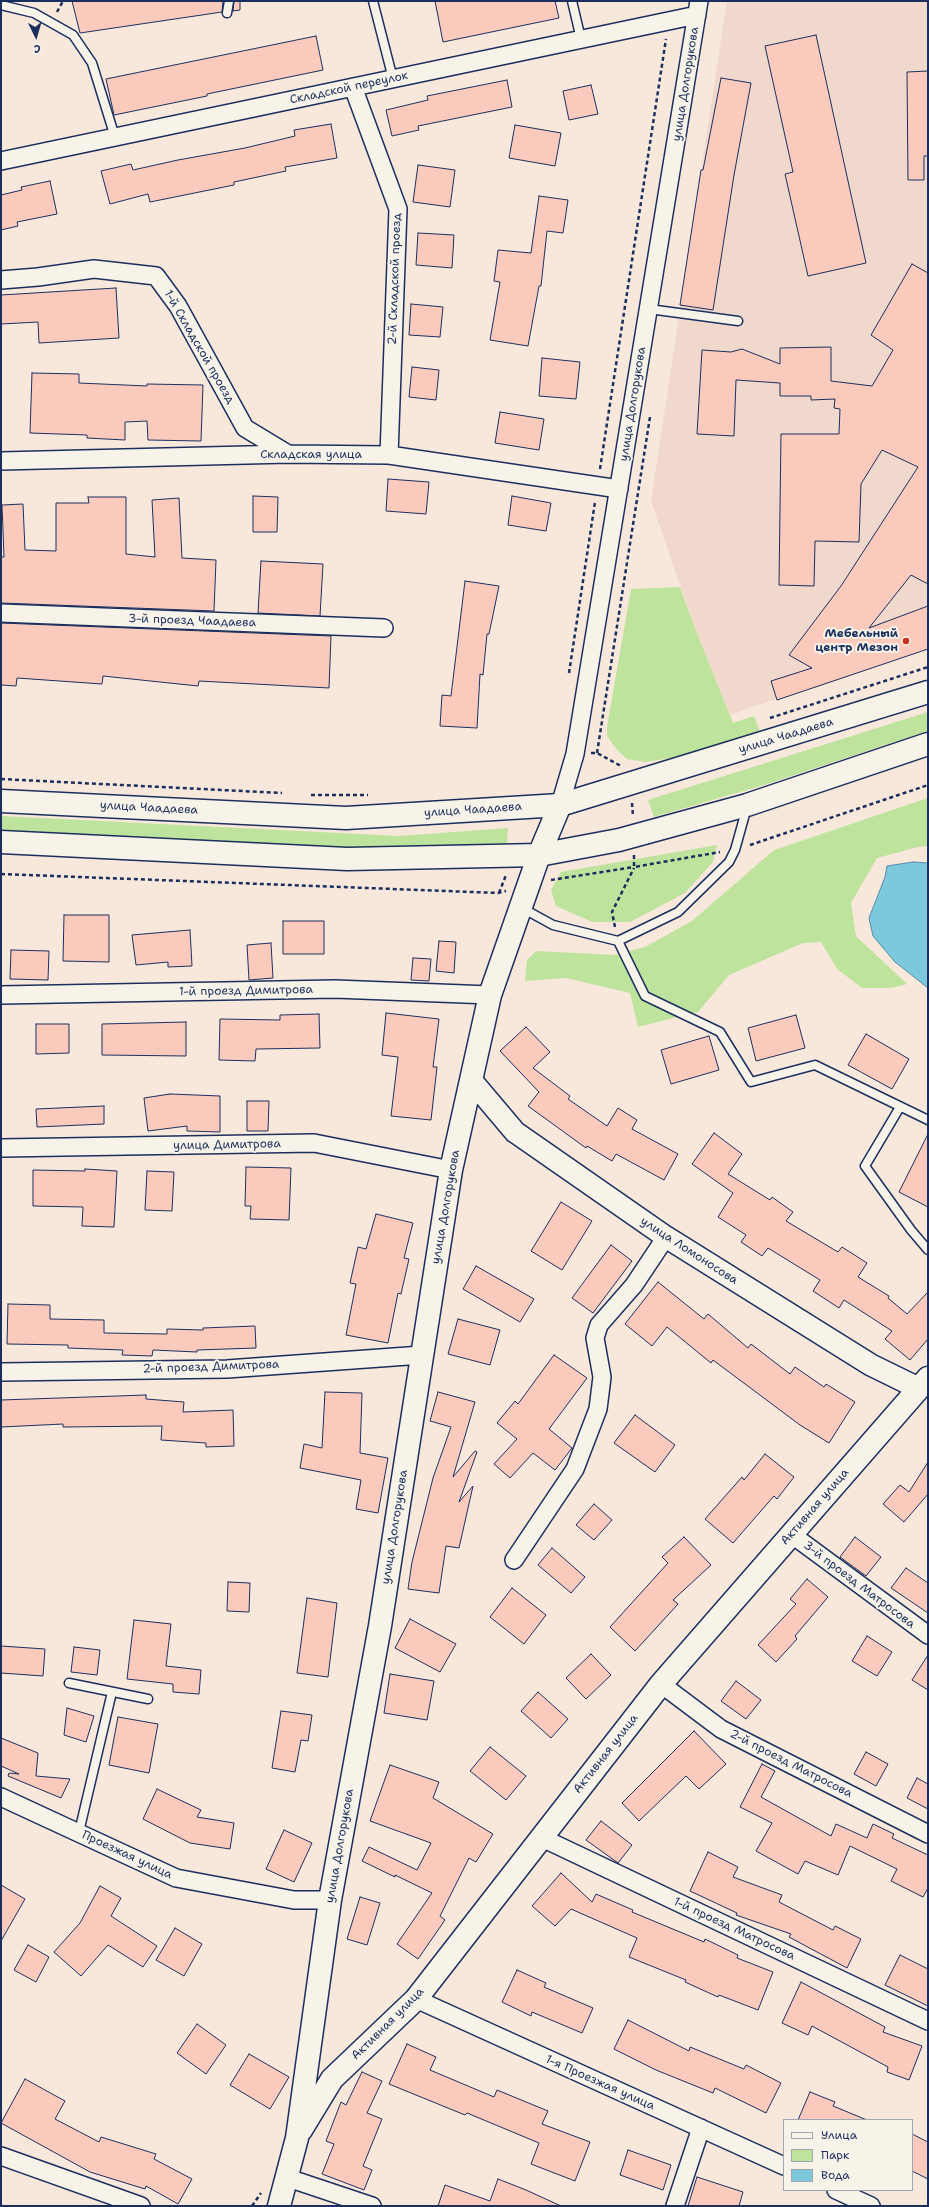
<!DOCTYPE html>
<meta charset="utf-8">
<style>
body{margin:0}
#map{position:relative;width:929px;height:2207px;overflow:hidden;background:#f8e7db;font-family:"Shantell Sans",sans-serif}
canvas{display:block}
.frame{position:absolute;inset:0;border:2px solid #1b2f5e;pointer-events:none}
.legend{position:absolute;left:783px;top:2119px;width:130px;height:72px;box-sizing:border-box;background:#f7f3e8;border:1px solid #9fa5b1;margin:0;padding:5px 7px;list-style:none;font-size:12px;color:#1b2f5e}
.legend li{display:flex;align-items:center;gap:8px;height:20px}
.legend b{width:20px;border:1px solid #9fa5b1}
.north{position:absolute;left:16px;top:16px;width:40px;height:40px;-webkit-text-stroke:3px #f7f3e8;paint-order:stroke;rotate:175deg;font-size:11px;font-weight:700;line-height:16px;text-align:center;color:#1b2f5e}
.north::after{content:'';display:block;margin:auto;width:14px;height:18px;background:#1b2f5e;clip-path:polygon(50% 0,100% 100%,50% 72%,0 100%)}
</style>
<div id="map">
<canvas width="929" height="2207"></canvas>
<div class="frame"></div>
<ul class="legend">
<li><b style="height:5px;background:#f7f3e8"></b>Улица</li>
<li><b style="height:11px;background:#bee39d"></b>Парк</li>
<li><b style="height:11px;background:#7dc9dc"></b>Вода</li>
</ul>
<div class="north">С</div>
</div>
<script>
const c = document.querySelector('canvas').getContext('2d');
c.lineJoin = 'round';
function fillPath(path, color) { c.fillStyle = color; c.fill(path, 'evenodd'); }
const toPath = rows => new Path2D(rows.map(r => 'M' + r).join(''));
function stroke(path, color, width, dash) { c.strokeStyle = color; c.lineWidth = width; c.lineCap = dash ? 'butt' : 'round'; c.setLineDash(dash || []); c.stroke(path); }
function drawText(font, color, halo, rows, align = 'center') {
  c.font = font + ' "Shantell Sans",sans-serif'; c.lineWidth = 4; c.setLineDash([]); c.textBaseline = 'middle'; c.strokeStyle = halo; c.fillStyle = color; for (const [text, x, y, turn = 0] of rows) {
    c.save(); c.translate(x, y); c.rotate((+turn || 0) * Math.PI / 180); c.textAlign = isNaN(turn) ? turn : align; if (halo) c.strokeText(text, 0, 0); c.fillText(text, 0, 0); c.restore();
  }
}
const built = toPath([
 [727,1,928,1,928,649,818,687,757,705,730,715,696,631,651,501]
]);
const green = toPath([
 [680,587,696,631,733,723,754,716,760,732,678,757,645,762,627,759,617,750,607,736,607,727,631,589],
 [928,712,928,731,764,785,654,817,648,800],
 [928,798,928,846,918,847,877,858,851,903,856,936,907,984,891,988,862,988,837,969,821,942,803,943,729,975,698,1012,638,1027,630,993,566,978,525,981,527,960,536,951,615,955,645,947,692,921,774,850],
 [1,816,399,836,508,828,507,844,385,850,1,832],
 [717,845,713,862,685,893,630,922,592,922,556,906,551,890,561,872]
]);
const water = toPath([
 [913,862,928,863,928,988,895,962,873,936,869,918,885,877,887,866,913,862]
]);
const building = toPath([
 [72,1,223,1,222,12,80,33,72,1],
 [234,1,240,1,240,10,233,11,234,1],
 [435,1,555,1,559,18,443,42,435,1],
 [816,35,866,263,808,276,785,174,793,172,765,46,816,35],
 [316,36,323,70,207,94,207,96,114,115,106,79,316,36],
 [928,71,928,156,924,156,924,180,908,180,907,72,928,71],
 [721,78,751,83,734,175,713,310,680,305,701,170,703,170,721,78],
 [507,80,512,107,418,126,419,130,392,136,386,110,428,100,427,96,507,80],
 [591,85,598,114,569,120,563,91,591,85],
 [331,124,337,158,285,167,286,171,234,182,234,185,150,202,148,194,110,204,101,171,131,164,133,170,178,160,245,148,295,136,294,130,331,124],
 [515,125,561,133,555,166,509,158,515,125],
 [418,165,455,170,450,207,413,202,418,165],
 [50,181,57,214,17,222,18,226,1,230,1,195,22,190,21,187,50,181],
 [539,196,568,200,563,233,547,231,541,286,539,286,528,346,490,340,500,282,494,281,498,250,531,253,539,196],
 [418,233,454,235,452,268,416,265,418,233],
 [912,264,928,273,928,584,911,575,869,628,928,606,928,649,777,700,771,681,812,668,789,655,841,586,918,467,882,450,861,484,859,542,815,541,814,586,779,585,781,434,839,434,840,409,834,408,835,399,811,400,811,396,780,396,780,383,736,380,734,436,697,434,702,350,731,352,742,349,780,364,780,348,831,347,831,381,872,386,893,350,871,335,912,264],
 [116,288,119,338,39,343,38,322,1,324,1,295,116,288],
 [411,304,443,307,440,337,409,335,411,304],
 [542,358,580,362,576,399,539,396,542,358],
 [412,367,439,370,436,400,409,397,412,367],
 [32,373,79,374,79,383,147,386,147,384,203,385,201,441,148,440,147,421,125,422,125,440,87,438,87,435,30,433,32,373],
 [500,412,544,419,539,450,495,443,500,412],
 [388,479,429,482,426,514,386,511,388,479],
 [253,496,278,497,277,532,253,532,253,496],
 [512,496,551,503,546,531,508,525,512,496],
 [88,497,126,497,126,554,155,557,152,500,179,498,182,558,216,560,214,611,1,603,1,557,4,557,2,505,23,504,25,550,56,551,56,503,89,503,88,497],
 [261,561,323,564,320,616,258,613,261,561],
 [465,581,499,586,489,634,487,634,483,675,480,674,477,728,440,726,442,695,451,696,465,581],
 [1,623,331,636,329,688,199,681,198,686,103,676,102,684,17,678,16,686,1,685,1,623],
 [64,915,109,915,109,962,63,961,64,915],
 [283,921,324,921,324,954,283,954,283,921],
 [190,930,192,966,168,967,168,962,136,965,132,935,190,930],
 [439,941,456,942,454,973,436,971,439,941],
 [271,943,273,978,249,980,247,945,271,943],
 [11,950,49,951,48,980,10,979,11,950],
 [413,958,431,959,429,981,411,980,413,958],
 [386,1013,439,1019,433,1067,437,1067,431,1120,391,1116,398,1057,382,1055,386,1013],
 [319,1014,320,1048,256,1049,255,1061,219,1060,220,1019,280,1020,280,1015,319,1014],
 [796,1015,805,1048,756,1061,748,1028,796,1015],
 [186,1022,186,1056,102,1055,102,1024,186,1022],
 [36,1024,69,1024,69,1053,36,1054,36,1024],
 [526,1027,550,1052,533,1068,570,1096,568,1099,607,1126,618,1108,637,1120,632,1129,678,1154,664,1180,616,1154,612,1161,587,1146,586,1148,528,1106,539,1092,500,1051,526,1027],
 [866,1034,909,1059,892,1089,848,1065,866,1034],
 [709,1036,719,1070,671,1084,661,1050,709,1036],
 [170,1094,220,1096,220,1132,187,1131,187,1126,148,1131,144,1098,170,1094],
 [247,1101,269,1101,268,1131,247,1131,247,1101],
 [104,1106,104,1124,37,1127,36,1109,104,1106],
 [714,1133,742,1154,728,1174,770,1200,772,1197,793,1212,786,1221,838,1252,842,1247,867,1263,858,1277,889,1296,888,1298,907,1314,928,1292,928,1339,910,1360,885,1339,892,1331,844,1300,839,1308,813,1291,820,1280,768,1248,762,1256,741,1242,746,1235,718,1217,733,1193,692,1164,714,1133],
 [928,1134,928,1207,899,1192,928,1134],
 [246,1167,291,1168,289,1220,250,1219,251,1206,245,1206,246,1167],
 [85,1169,117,1171,114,1227,82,1226,83,1207,33,1206,33,1170,85,1171,85,1169],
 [147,1171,174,1172,172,1211,145,1210,147,1171],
 [561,1202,592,1221,562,1270,531,1251,561,1202],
 [376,1214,413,1223,404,1258,409,1259,401,1294,398,1293,388,1343,346,1335,356,1284,350,1283,358,1247,366,1249,376,1214],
 [611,1245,632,1261,593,1313,572,1298,611,1245],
 [476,1266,534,1299,520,1322,463,1289,476,1266],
 [658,1282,704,1319,708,1314,748,1348,751,1344,790,1374,795,1367,824,1387,826,1384,855,1402,829,1443,800,1425,713,1360,711,1363,667,1327,652,1346,625,1324,658,1282],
 [8,1304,50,1305,50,1319,104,1320,104,1333,167,1334,167,1329,203,1330,203,1328,255,1326,256,1348,197,1350,197,1352,153,1350,152,1356,122,1355,123,1350,68,1348,68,1345,7,1344,8,1304],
 [458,1319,500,1330,490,1365,448,1354,458,1319],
 [554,1355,587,1378,549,1429,572,1448,555,1470,533,1453,510,1478,494,1464,517,1439,497,1423,515,1401,518,1404,554,1355],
 [325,1392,362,1393,360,1453,388,1458,378,1513,356,1509,361,1480,300,1468,304,1444,322,1448,325,1392],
 [438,1392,475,1402,453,1477,475,1451,477,1452,459,1502,473,1486,459,1548,446,1546,439,1593,408,1589,412,1562,433,1478,451,1427,430,1421,438,1392],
 [146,1395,146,1399,184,1402,183,1412,233,1410,234,1446,206,1447,206,1443,161,1440,162,1426,63,1427,63,1424,1,1427,1,1400,146,1395],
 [635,1415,675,1445,655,1472,614,1443,635,1415],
 [765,1454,794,1477,777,1499,774,1496,733,1543,705,1519,742,1477,744,1480,765,1454],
 [928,1462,928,1494,904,1522,883,1504,900,1485,909,1492,928,1462],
 [594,1504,612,1520,594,1540,576,1525,594,1504],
 [684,1537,711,1565,673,1600,678,1604,635,1651,610,1627,668,1563,662,1557,684,1537],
 [855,1537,881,1557,866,1576,840,1557,855,1537],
 [552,1548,585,1577,571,1593,538,1565,552,1548],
 [906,1568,928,1583,928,1613,891,1588,906,1568],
 [807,1579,828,1597,795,1636,797,1639,776,1662,758,1645,796,1604,790,1599,807,1579],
 [228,1582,250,1583,249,1612,227,1611,228,1582],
 [512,1588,546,1615,524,1644,490,1617,512,1588],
 [307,1598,337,1603,328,1677,297,1673,307,1598],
 [410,1619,456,1644,440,1672,395,1648,410,1619],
 [134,1620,171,1624,166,1666,201,1670,199,1694,173,1692,173,1684,127,1679,134,1620],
 [867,1636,892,1652,877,1676,852,1661,867,1636],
 [1,1646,45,1649,43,1676,1,1673,1,1646],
 [74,1647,100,1650,97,1675,71,1672,74,1647],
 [591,1654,611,1675,586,1699,566,1678,591,1654],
 [928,1655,928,1690,912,1680,928,1655],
 [390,1674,434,1681,427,1720,384,1713,390,1674],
 [736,1681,761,1700,746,1719,721,1701,736,1681],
 [538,1692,568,1719,551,1738,521,1711,538,1692],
 [67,1708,94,1716,86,1742,64,1735,67,1708],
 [281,1711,312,1715,308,1741,301,1740,295,1772,272,1768,281,1711],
 [118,1717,158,1724,149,1773,109,1765,118,1717],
 [694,1731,726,1764,699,1789,686,1776,639,1821,622,1803,694,1731],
 [1,1738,38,1753,36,1776,70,1779,61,1798,8,1776,9,1773,19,1774,1,1766,1,1738],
 [490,1747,526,1776,506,1800,470,1771,490,1747],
 [866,1752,888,1764,876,1786,854,1774,866,1752],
 [762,1764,775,1771,761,1797,831,1836,836,1824,867,1838,873,1824,894,1834,892,1838,928,1855,928,1888,923,1897,891,1881,897,1869,850,1846,838,1875,805,1861,798,1874,756,1851,772,1823,740,1807,762,1764],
 [390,1765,439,1782,433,1798,493,1834,476,1862,469,1858,440,1916,445,1920,418,1959,397,1944,432,1893,395,1875,395,1877,362,1861,369,1847,417,1870,431,1843,370,1821,390,1765],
 [917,1778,928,1784,928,1809,907,1798,917,1778],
 [157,1789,201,1810,197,1817,234,1823,230,1849,190,1843,143,1819,157,1789],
 [601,1821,632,1845,618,1863,586,1840,601,1821],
 [284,1830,312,1843,294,1882,266,1869,284,1830],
 [708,1852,738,1867,733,1877,782,1895,779,1902,833,1930,835,1926,861,1939,847,1968,789,1937,791,1934,736,1915,737,1913,690,1891,708,1852],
 [561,1873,592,1902,596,1894,633,1910,632,1912,704,1942,705,1939,738,1955,737,1958,773,1972,758,2010,719,1995,718,1997,685,1982,686,1980,629,1957,637,1938,571,1909,555,1926,532,1906,561,1873],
 [1,1885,25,1899,1,1941,1,1885],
 [100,1886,121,1898,111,1916,157,1946,143,1967,108,1945,81,1976,54,1952,80,1923,100,1886],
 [360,1897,380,1903,367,1945,347,1939,360,1897],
 [175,1928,202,1944,184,1976,156,1960,175,1928],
 [28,1945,49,1957,36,1982,14,1970,28,1945],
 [900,1955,928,1969,928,2006,885,1985,900,1955],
 [517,1970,546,1983,544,1987,593,2008,582,2033,532,2012,531,2016,502,2002,517,1970],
 [801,1982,885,2027,883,2032,922,2046,909,2080,887,2072,888,2067,812,2026,808,2035,782,2023,801,1982],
 [628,2020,689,2051,690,2047,744,2069,746,2065,781,2083,766,2113,715,2088,713,2093,656,2070,614,2049,628,2020],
 [197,2024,226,2045,206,2074,177,2053,197,2024],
 [407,2044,436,2057,430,2070,494,2097,497,2090,548,2111,542,2124,590,2142,575,2181,531,2164,539,2143,467,2113,465,2115,389,2084,407,2044],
 [249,2054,289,2077,270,2109,230,2085,249,2054],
 [362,2072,382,2081,367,2113,382,2119,363,2166,372,2170,364,2190,322,2174,334,2144,326,2141,341,2102,346,2105,362,2072],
 [25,2079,65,2101,55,2119,99,2142,101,2137,156,2154,154,2159,192,2179,178,2204,146,2186,145,2189,90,2172,1,2123,25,2079],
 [810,2092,835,2102,833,2106,867,2120,798,2120,810,2092],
 [912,2134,928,2142,928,2179,912,2171,912,2134],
 [628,2150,671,2165,663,2190,620,2175,628,2150],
 [697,2177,743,2192,739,2206,688,2206,697,2177],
 [498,2179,526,2190,561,2206,438,2206,445,2185,490,2201,498,2179]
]);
const path = toPath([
 [57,12,63,1],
 [600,469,666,39],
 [569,673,595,502],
 [770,718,928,667],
 [591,753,597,753,621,766],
 [597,753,650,417],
 [1,779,282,793],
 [311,795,368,795],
 [632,803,633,816],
 [750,845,928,785],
 [634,855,634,867,720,852],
 [1,874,498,893,506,891],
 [551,880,634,867],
 [499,893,506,875],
 [615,927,612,912,634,868],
 [252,2206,261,2193]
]);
const service = toPath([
 [373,1,393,79],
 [572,1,581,39],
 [1,5,34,13,73,35,92,63,115,137],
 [227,13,229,1],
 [649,309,738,321],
 [522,908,553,925,618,941,678,912,729,862,735,850,747,807],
 [618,941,645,996,720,1032,751,1082,815,1065,928,1120],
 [900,1107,865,1166,911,1230,928,1250],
 [69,1683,148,1699],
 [79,1832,112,1692]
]);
const minor = toPath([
 [353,87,398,209,389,455],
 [1,161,697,15],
 [1,280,38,277,94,269,156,276,178,306,245,428,288,454],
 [1,461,288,454,389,455,619,489],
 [1,613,384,628],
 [560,805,575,754,699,1],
 [1,995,335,989,490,995],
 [1,1148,314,1143,451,1170],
 [1,1372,227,1369,422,1355],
 [791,1534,928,1635],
 [514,1560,575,1469,598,1409,602,1377,595,1338,599,1325,634,1285,666,1237],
 [661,1684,721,1729,928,1834],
 [1,1797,176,1878,294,1900,330,1900],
 [540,1837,928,2021],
 [416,1999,784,2166],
 [1,2156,141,2206],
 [288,2178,372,2206],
 [836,2190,871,2206],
 [675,2206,701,2128]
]);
const tertiary = toPath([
 [471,1080,515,1132,666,1237,871,1365,918,1388]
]);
const secondary = toPath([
 [301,2130,332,2079,416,1999,661,1684,928,1378],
 [279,2206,297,2138,330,1900,380,1626,451,1170,490,995,539,855]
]);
const primary = toPath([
 [1,801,346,818,560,805,928,692],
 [1,842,347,859,539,855,619,840,747,805,928,744],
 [539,855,560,805]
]);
const markers = [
 [906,641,4,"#c8321e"]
];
const streetNames = [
 ["улица Долгорукова",686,84,-81],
 ["Складской переулок",349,88,-12],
 ["2-й Складской проезд",395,279,-88],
 ["1-й Складской проезд",199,347,60],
 ["улица Долгорукова",633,404,-81],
 ["Складская улица",311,455],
 ["3-й проезд Чаадаева",192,621,2],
 ["улица Чаадаева",786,736,-17],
 ["улица Чаадаева",149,808,3],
 ["улица Чаадаева",473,810,-4],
 ["1-й проезд Димитрова",246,991,-1],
 ["улица Димитрова",227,1145,-1],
 ["улица Долгорукова",446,1207,-80],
 ["улица Ломоносова",689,1251,33],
 ["2-й проезд Димитрова",211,1367,-2],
 ["Активная улица",815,1507,-49],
 ["улица Долгорукова",395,1527,-81],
 ["3-й проезд Матросова",859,1585,37],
 ["Активная улица",606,1754,-52],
 ["2-й проезд Матросова",791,1764,27],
 ["улица Долгорукова",340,1846,-80],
 ["Проезжая улица",127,1855,25],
 ["1-й проезд Матросова",734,1929,25],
 ["Активная улица",388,2024,-45],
 ["1-я Проезжая улица",600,2083,24]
];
const poiNames = [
 ["Мебельный",898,634],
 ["центр Мезон",898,648]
];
fillPath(built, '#f0d8cd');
fillPath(green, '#bee39d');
fillPath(water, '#7dc9dc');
stroke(water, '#568baa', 1);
fillPath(building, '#facbbd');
stroke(building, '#1b2f5e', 1);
stroke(service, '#1b2f5e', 11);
stroke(minor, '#1b2f5e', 20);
stroke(tertiary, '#1b2f5e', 24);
stroke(secondary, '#1b2f5e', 25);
stroke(primary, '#1b2f5e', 25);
stroke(path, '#1b2f5e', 2.5, [4, 3]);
stroke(service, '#f7f3e8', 8);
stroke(minor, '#f7f3e8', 17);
stroke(tertiary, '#f7f3e8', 21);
stroke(secondary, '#f7f3e8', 22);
stroke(primary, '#f7f3e8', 22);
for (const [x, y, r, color] of markers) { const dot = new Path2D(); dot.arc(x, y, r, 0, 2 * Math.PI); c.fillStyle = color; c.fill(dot); stroke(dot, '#f7f3e8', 1.5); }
drawText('12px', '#1b2f5e', '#f7f3e8', streetNames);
drawText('bold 12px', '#1b2f5e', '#f7f3e8', poiNames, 'right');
</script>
